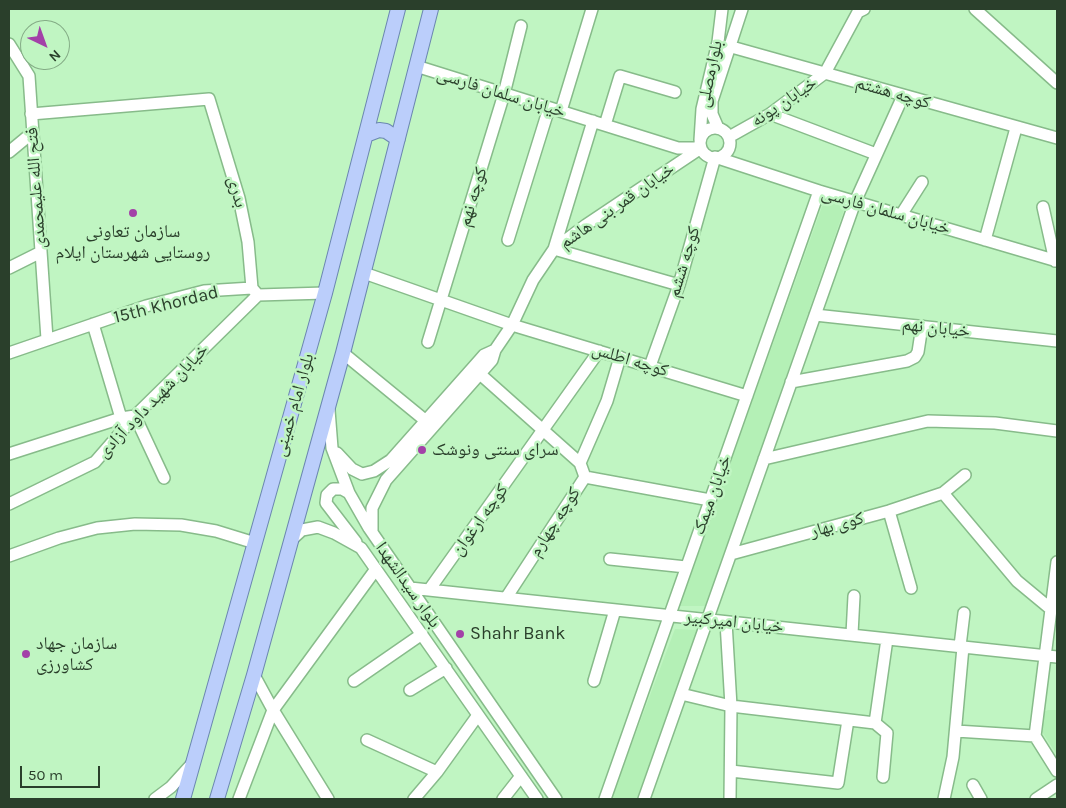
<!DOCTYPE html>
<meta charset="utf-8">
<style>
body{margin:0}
#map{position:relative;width:1066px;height:808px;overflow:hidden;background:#c0f5c2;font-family:Karla,sans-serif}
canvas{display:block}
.frame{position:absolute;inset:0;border:10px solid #2a3f2b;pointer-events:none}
.north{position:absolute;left:20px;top:20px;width:50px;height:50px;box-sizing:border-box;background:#c0f5c2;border:1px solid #84ac86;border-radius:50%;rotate:138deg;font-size:14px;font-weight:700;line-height:20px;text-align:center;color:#2a3f2b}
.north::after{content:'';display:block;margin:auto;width:18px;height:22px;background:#a341a8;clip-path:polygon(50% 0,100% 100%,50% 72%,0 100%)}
.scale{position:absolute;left:20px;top:766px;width:80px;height:22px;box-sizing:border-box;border:2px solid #2a3f2b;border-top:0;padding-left:6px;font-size:15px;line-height:18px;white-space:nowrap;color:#2a3f2b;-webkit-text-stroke:4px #c0f5c2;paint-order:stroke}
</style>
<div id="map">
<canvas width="1066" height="808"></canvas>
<div class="frame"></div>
<div class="north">N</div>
<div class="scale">50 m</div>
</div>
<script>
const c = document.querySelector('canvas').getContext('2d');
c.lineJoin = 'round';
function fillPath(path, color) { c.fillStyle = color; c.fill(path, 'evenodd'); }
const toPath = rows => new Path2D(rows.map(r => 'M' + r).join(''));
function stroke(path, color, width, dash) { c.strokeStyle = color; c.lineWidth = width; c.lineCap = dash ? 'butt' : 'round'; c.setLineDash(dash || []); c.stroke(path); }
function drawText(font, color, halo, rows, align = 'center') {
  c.font = font + ' Karla,"Noto Naskh Arabic",sans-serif'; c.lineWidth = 5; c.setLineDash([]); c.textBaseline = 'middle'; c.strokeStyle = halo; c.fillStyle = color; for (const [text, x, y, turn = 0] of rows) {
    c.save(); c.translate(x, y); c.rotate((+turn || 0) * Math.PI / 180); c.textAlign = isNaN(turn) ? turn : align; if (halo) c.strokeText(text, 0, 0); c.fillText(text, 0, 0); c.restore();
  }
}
const built = toPath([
 [824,201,845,207,706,606,679,606],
 [675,629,697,630,637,799,611,799],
 [1048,710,1057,710,1057,755,1039,727,1042,713]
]);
const minor = toPath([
 [975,9,1057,83],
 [9,44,29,76,47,339],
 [728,46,1057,138],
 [416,66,678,148,701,148],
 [561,111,592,9],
 [31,114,209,99,239,198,248,242,252,288],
 [770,114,876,154],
 [593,121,554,249,679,285],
 [605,125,620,76,675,92],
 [718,128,712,114,712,101,742,9],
 '700 143a15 15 0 1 1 30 0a15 15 0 1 1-30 0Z',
 [729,137,770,114,825,73,858,12,864,9],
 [700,140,702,109,718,42,722,9],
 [9,152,32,133],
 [1043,207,1055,261],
 [901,215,922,182],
 [508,240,549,108],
 [985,240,1016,128],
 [9,268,41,252],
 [364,273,512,325,747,396],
 [815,315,1057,341],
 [93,324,121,418],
 [428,342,504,94,521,26],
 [9,353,146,306,204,291,252,288,258,295,325,293],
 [343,353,426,421],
 [650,366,679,285,715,157,819,191,1057,261],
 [480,374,580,463],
 [791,382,907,361,915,357,918,352,922,326],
 [329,410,332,448,349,493,369,528,556,799],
 [337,453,352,469,362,474,374,471,391,460,478,362,484,355,495,350],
 [9,454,121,418,135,416,164,478],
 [764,459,928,421,995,423,1057,431],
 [585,477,710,500],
 [349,493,342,489,333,489,327,495,326,503,356,542],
 [943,493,1017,581,1052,610],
 [9,504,95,462,135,416,258,295],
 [889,511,911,588],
 [372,532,372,508,386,480,492,360,495,350,512,325,533,280,554,249,586,225,701,148],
 [291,540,302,530,318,527,334,533,361,548,537,799],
 [731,554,889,511,943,493,965,475],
 [9,556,59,538,97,528,135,524,181,525,216,531,255,543],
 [610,559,686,567],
 [1057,562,1035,736,1057,771],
 [410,588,1057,657],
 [429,590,599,351],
 [506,598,585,477,580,463,607,401,620,357],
 [726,622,731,706,730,799],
 [852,634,854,596],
 [960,646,964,613],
 [254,675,273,710,328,799],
 [354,681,422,634],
 [594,681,615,610],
 [410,690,446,668],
 [681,694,731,706,875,723],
 [956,731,1035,736],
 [367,740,437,772],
 [731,771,838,783,848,720],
 [883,777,887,733,875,723,887,639],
 [973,785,981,799],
 [155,799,171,787,191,765],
 [239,799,273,710,376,569],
 [414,799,437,772,478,715],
 [503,799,521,776],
 [605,799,819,191],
 [644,799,855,202,903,96],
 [944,799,953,757,963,647],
 [1036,799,1057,785]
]);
const major = toPath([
 [366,135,379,130,386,131,398,139],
 [183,799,325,293,398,9],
 [217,799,254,675,343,353,431,9]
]);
const markers = [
 [133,213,5,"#a341a8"],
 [422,450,5,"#a341a8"],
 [460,634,5,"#a341a8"],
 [26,654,5,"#a341a8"]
];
const streetNames = [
 ["بلوارمصلی",710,74,-78],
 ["خیابان سلمان فارسی",501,93,17],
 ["کوچه هشتم",893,93,16],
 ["خیابان پونه",784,102,-34],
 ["فتح الله علیمحمدی",36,188,-94],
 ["بدری",237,192,76],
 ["کوچه نهم",473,197,-73],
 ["خیابان قمر بنی هاشم",617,206,-35],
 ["خیابان سلمان فارسی",886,211,16],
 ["کوچه ششم",684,262,-73],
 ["15th Khordad",166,305,-14],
 ["خیابان نهم",936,328,6],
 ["کوچه اطلس",630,360,17],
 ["خیابان شهید داود آزادی",153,401,-46],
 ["بلوار امام خمینی",294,405,-74],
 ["خیابان میمک",712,495,-70],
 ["کوچه ارغوان",480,520,-54],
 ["کوچه چهارم",555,522,-57],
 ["کوی بهار",837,525,-15],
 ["بلوار سیدالشهدا",408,585,55],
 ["خیابان امیرکبیر",734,622,6]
];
const poiNames = [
 ["سازمان تعاونی",133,232,"center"],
 ["روستایی شهرستان ایلام",133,253,"center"],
 ["سرای سنتی ونوشک",432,450],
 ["Shahr Bank",470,634],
 ["سازمان جهاد",36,644],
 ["کشاورزی",36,665]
];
fillPath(built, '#b4f0b6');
stroke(minor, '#87bb8a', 14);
stroke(major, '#6b87b0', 16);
stroke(minor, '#fff', 11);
stroke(major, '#bbcefb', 14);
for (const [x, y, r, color] of markers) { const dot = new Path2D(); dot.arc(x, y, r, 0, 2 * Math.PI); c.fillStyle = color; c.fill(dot); stroke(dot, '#c0f5c2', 2); }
drawText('18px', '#2a3f2b', '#c0f5c2', streetNames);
drawText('18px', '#2a3f2b', '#c0f5c2', poiNames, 'left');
</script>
